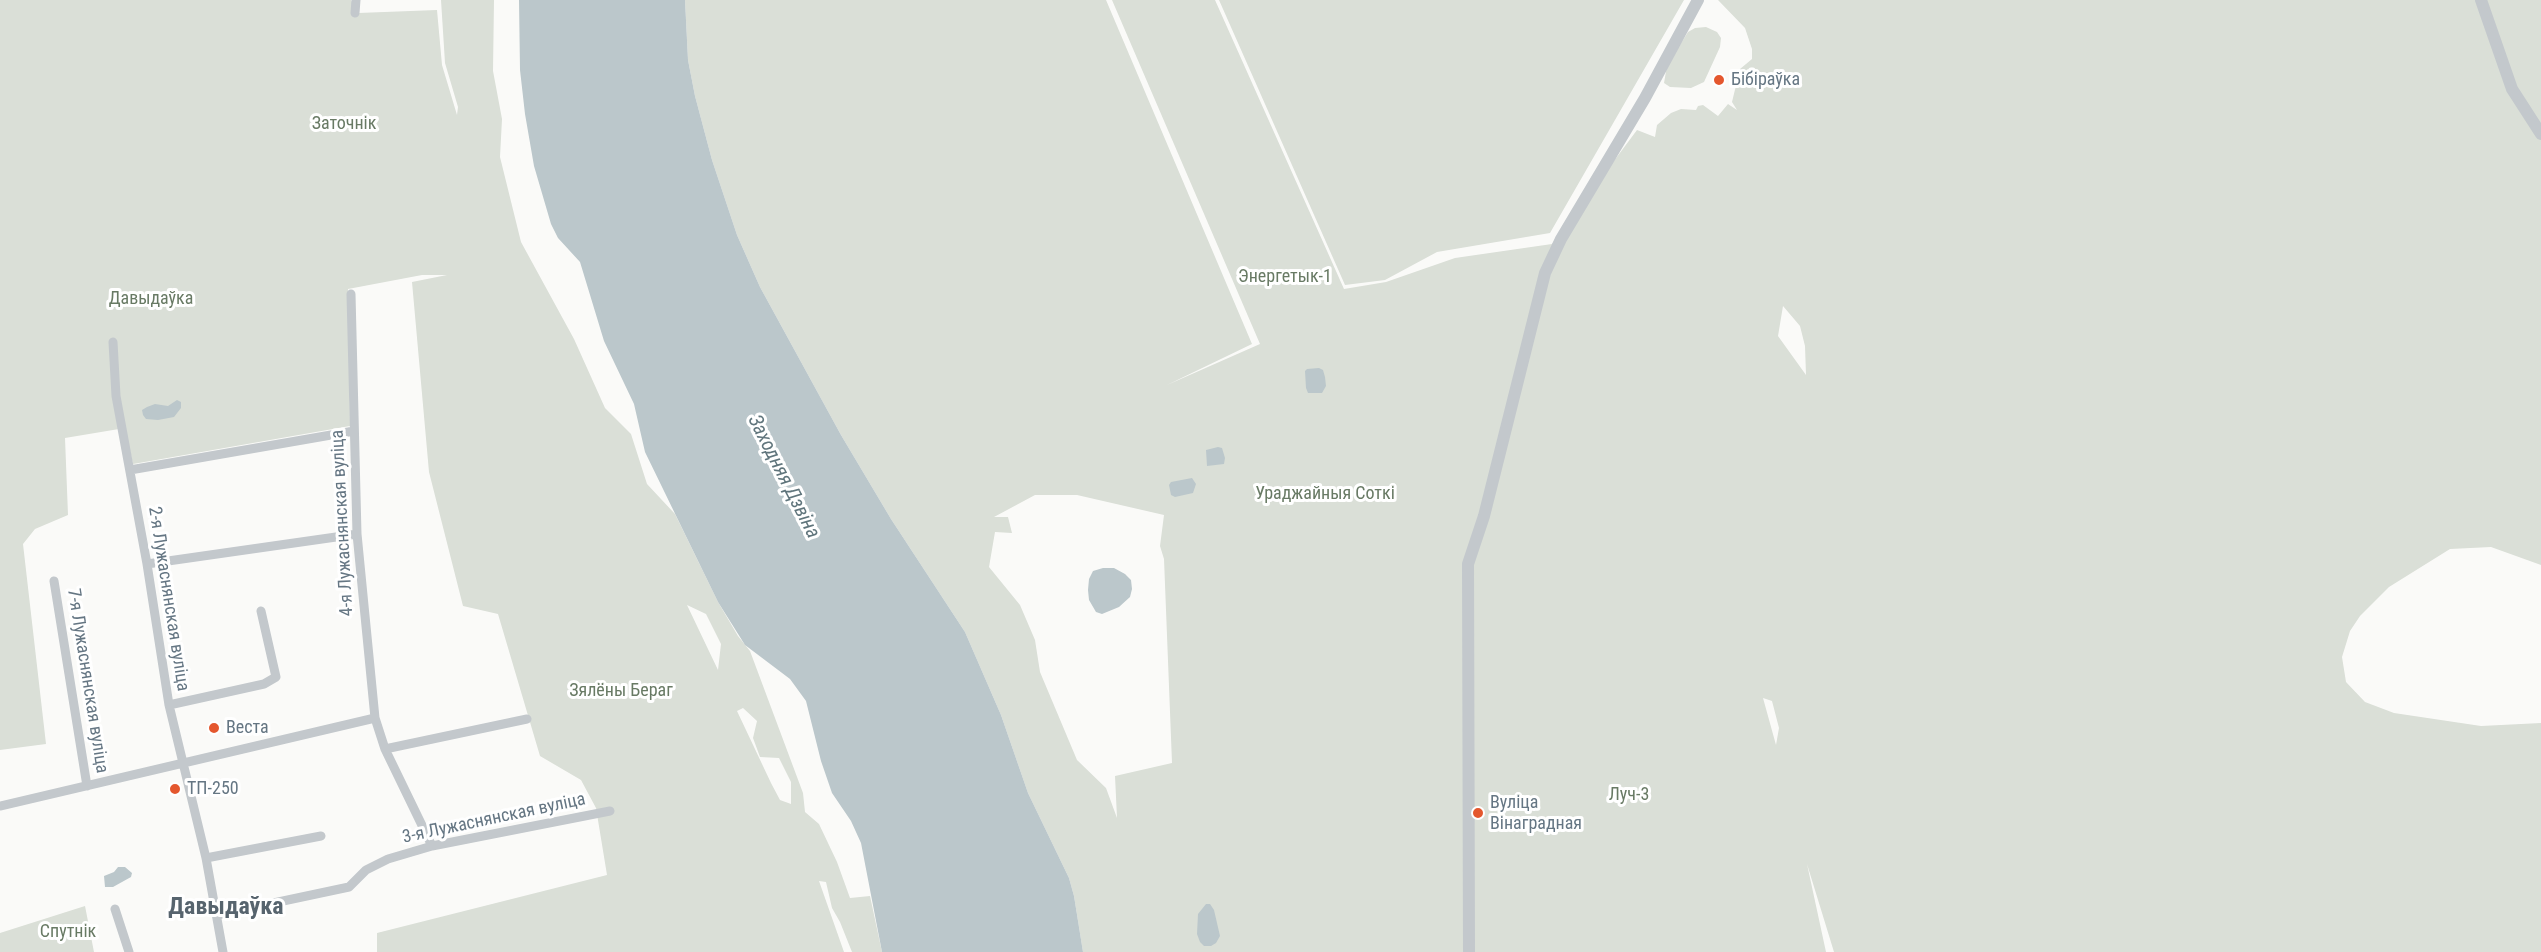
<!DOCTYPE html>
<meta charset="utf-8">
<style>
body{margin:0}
canvas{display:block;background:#fafaf8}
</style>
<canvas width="2541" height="952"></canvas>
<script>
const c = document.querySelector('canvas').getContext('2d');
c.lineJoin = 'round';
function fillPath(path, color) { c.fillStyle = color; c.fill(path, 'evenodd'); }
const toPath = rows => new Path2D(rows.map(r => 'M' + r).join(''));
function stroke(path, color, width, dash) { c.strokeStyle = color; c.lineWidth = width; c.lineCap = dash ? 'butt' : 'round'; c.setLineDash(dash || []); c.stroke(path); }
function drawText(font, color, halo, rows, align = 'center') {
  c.font = font + ' "Roboto Condensed",sans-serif'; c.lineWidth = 6; c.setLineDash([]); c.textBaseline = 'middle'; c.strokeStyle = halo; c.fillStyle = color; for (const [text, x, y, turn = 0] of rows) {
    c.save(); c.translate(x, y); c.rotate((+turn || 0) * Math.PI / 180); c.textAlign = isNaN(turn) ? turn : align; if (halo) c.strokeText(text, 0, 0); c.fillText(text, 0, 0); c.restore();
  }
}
const green = toPath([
 [0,0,351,0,358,13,437,10,442,65,457,115,458,107,445,63,441,0,494,0,493,71,502,119,500,157,521,242,574,339,605,408,631,434,647,484,675,514,718,602,738,636,750,651,803,793,805,812,819,824,837,862,850,898,870,896,882,952,852,952,840,922,832,908,826,882,819,881,844,952,377,952,377,933,607,875,596,808,581,780,540,756,498,614,463,606,429,472,412,282,447,275,422,275,348,289,350,426,133,464,125,428,65,438,68,515,35,529,23,544,46,744,0,750],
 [687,605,706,614,721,644,718,670],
 [743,708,757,721,753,738,760,757,779,758,791,782,791,804,780,800,771,783,737,711],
 [685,0,1106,0,1252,344,1167,385,1260,344,1112,0,1215,0,1344,289,1386,282,1455,258,1552,244,1637,130,1655,137,1657,125,1671,113,1681,109,1696,110,1698,106,1703,105,1718,116,1728,104,1737,110,1732,102,1740,69,1752,59,1752,49,1745,28,1718,0,2541,0,2541,565,2491,547,2450,549,2389,587,2360,616,2350,631,2342,657,2346,682,2365,702,2394,713,2481,726,2541,723,2541,952,1834,952,1807,864,1826,952,1083,952,1074,896,1069,878,1028,793,1001,715,965,632,891,519,841,435,760,287,737,235,712,160,695,96,688,60],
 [1783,306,1800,326,1805,346,1806,375,1778,336],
 [1035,495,1077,495,1164,515,1160,546,1164,559,1172,763,1115,776,1117,818,1106,788,1077,760,1040,672,1035,640,1020,605,989,567,995,532,1012,533,1008,517,994,517],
 [1763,698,1772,701,1779,728,1776,745],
 [1219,0,1684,0,1550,233,1437,252,1385,280,1345,285],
 [1706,27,1717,32,1721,38,1720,47,1704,82,1691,88,1670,87,1664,83,1667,66,1688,32,1695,28],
 [85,906,94,952,0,952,0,933]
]);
const water = toPath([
 [519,0,685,0,688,60,695,96,712,160,737,235,760,287,841,435,891,519,965,632,1001,715,1028,793,1069,878,1074,896,1083,952,882,952,861,843,851,821,832,793,821,761,806,701,790,679,745,645,718,602,645,452,634,404,604,341,580,262,558,238,551,224,534,166,525,114,520,70],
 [1319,368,1323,370,1325,377,1326,386,1322,393,1308,393,1306,388,1305,371,1307,369],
 [177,400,181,402,181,408,174,417,158,420,146,419,143,415,142,410,147,407,155,404,168,406],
 [1218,447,1222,448,1225,458,1224,464,1207,466,1206,450],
 [1192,478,1196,484,1193,493,1175,497,1171,495,1169,485,1171,482],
 [1103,568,1114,568,1125,574,1131,580,1132,589,1130,597,1119,607,1102,614,1096,612,1089,600,1088,590,1089,579,1093,571],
 [118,867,125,867,132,873,131,877,113,887,105,887,104,876,114,872],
 [1206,904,1210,904,1214,910,1220,936,1216,943,1211,946,1204,946,1200,942,1197,934,1198,914]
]);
const minor = toPath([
 [355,13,356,0],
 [351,294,357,534,375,718,385,749,432,846],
 [113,342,116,396,147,564,169,705,206,858,223,952],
 [130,470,354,431],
 [147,564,357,534],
 [54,581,87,786],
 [169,705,264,684,276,677,261,611],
 [385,749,527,719],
 [0,806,375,718],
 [206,858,321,836],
 [115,909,129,952],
 [217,915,349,887,366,870,388,859,432,846,610,811]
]);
const tertiary = toPath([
 [2481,0,2512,89,2541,134],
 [1469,952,1468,564,1484,516,1545,273,1561,239,1645,98,1698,0]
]);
const markers = [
 [1719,80,6,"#e4572e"],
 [214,728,6,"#e4572e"],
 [175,789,6,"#e4572e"],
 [1478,813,6,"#e4572e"]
];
const poiNames = [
 ["Бібіраўка",1731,80],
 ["Веста",226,728],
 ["ТП-250",187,789],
 ["Вуліца",1490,803],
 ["Вінаградная",1490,824]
];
const parkNames = [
 ["Заточнік",344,124],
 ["Энергетык-1",1285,277],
 ["Давыдаўка",151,299],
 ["Ураджайныя Соткі",1325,494],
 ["Зялёны Бераг",621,691],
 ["Луч-3",1629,795],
 ["Спутнік",68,932]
];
const streetNames = [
 ["4-я Лужаснянская вуліца",343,523,-93],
 ["2-я Лужаснянская вуліца",168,599,81],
 ["7-я Лужаснянская вуліца",87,681,81],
 ["3-я Лужаснянская вуліца",494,819,-12]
];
const waterNames = [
 ["Заходняя Дзвіна",783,477,63]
];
const districtNames = [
 ["Давыдаўка",226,908]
];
fillPath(green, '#dadfd7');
fillPath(water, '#bbc7cb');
stroke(minor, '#c3c8cc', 9);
stroke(tertiary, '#c3c8cc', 12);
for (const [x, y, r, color] of markers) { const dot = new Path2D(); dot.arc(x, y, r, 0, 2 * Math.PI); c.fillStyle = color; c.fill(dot); stroke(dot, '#fff', 2); }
drawText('18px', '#657683', '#fff', poiNames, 'left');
drawText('18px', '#687a64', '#fff', parkNames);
drawText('18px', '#657683', '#fff', streetNames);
drawText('italic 20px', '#60757c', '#fff', waterNames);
drawText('bold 24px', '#57646e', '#fff', districtNames);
</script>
